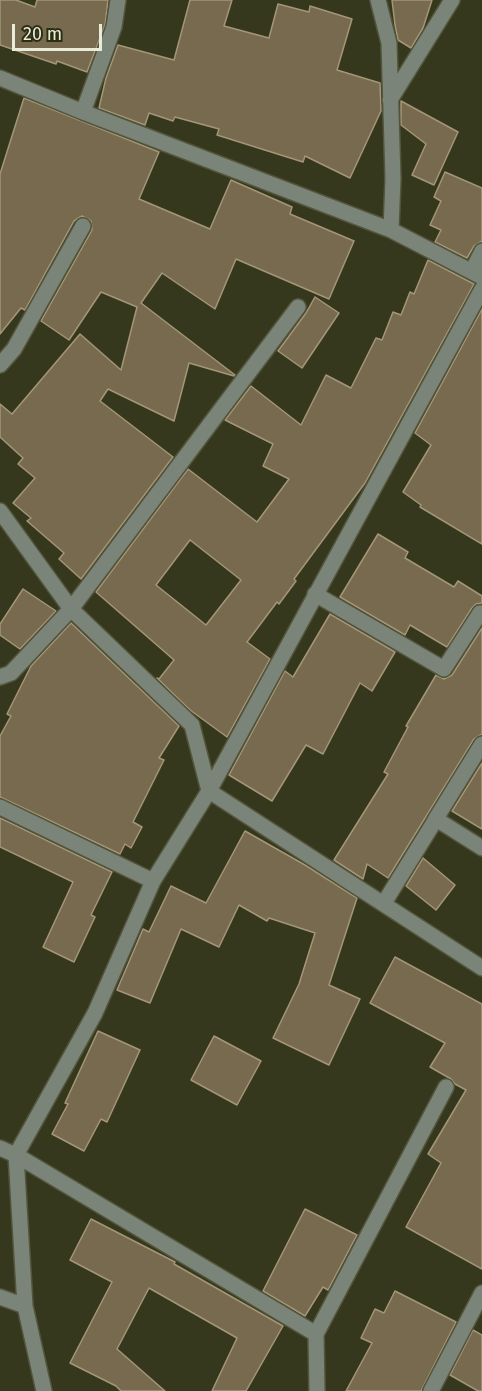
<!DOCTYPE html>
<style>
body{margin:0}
#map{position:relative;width:482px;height:1391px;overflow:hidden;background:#36381d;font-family:"Fira Sans",sans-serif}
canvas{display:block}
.scale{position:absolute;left:12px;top:24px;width:90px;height:27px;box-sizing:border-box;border:3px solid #eaecdb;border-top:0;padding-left:8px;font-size:18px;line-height:21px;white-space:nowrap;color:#eaecdb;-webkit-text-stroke:4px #2c2e12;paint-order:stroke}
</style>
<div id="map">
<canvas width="482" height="1391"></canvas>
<div class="scale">20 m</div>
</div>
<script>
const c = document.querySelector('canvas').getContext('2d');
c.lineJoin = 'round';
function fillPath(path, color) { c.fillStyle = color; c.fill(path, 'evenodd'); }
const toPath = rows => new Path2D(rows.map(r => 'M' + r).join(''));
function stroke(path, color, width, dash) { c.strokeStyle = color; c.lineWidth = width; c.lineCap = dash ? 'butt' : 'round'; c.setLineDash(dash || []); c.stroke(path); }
const building = toPath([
 [0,0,16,0,35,7,37,0,108,0,105,25,87,72,57,61,56,64,0,45,0,0],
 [190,0,232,0,224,26,269,38,278,4,309,12,310,6,352,19,337,70,380,83,381,111,350,178,305,156,303,162,217,135,219,129,175,117,173,121,149,113,145,125,99,108,106,78,118,45,174,60,190,0],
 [392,0,432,0,423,28,411,48,398,40,395,25,392,0],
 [24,98,159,152,139,199,210,229,231,180,292,207,290,214,354,241,329,299,236,259,215,309,162,273,141,303,235,375,234,376,189,363,174,421,108,389,100,401,173,457,81,579,59,559,64,553,27,521,31,518,13,503,35,478,18,464,23,458,0,437,0,404,12,414,80,334,121,370,137,307,101,292,69,340,41,321,92,230,91,221,82,216,74,221,25,310,21,308,0,334,0,174,24,98],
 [401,101,458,132,434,185,412,175,426,144,401,125,401,101],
 [445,172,482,188,482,241,474,246,467,258,435,242,441,230,430,225,441,201,434,197,445,172],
 [428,260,474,284,365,483,294,579,296,581,279,604,277,602,247,642,270,659,227,737,190,710,157,678,159,679,174,660,96,592,188,469,257,522,289,479,263,466,273,444,225,420,251,386,301,425,326,375,351,388,376,338,382,340,393,312,401,315,410,292,414,294,428,260],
 [190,540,241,580,206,625,156,585,190,540],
 [315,297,339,313,302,368,278,351,306,313,315,297],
 [482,309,482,544,420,507,421,505,403,492,431,445,415,433,482,309],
 [378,534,408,552,405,558,454,587,458,581,482,596,482,603,476,604,472,608,447,647,410,625,405,635,340,597,378,534],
 [23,589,56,611,20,649,0,635,0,624,23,589],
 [330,614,395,652,372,691,360,683,323,754,306,745,272,801,229,775,285,671,293,677,330,614],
 [71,623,179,726,159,758,164,760,133,822,142,827,131,848,125,844,120,854,0,797,0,736,11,716,7,714,31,666,71,623],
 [482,628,482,734,474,739,388,878,367,864,363,879,334,860,388,774,384,772,408,727,406,726,436,675,444,679,452,675,482,628],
 [482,763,482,829,452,811,482,763],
 [0,818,112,872,91,915,95,917,74,962,43,947,73,882,0,847,0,818],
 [245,831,305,865,357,898,329,985,360,999,329,1065,273,1038,299,984,315,933,269,918,267,921,239,905,219,947,181,929,150,1003,117,990,143,929,149,932,171,886,206,903,245,831],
 [423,858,455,885,436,910,406,886,423,858],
 [395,957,482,1004,482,1269,406,1227,441,1163,428,1154,466,1090,455,1084,451,1079,430,1067,445,1043,370,1003,395,957],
 [98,1031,140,1050,107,1122,101,1119,84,1151,52,1134,68,1104,65,1103,98,1031],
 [214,1036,261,1061,237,1105,191,1080,214,1036],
 [305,1209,357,1235,328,1290,323,1287,305,1316,263,1291,305,1209],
 [91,1219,175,1262,174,1264,283,1326,246,1391,212,1391,237,1338,149,1288,117,1349,165,1391,121,1391,116,1386,70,1363,112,1282,70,1260,91,1219],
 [395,1291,456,1322,421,1391,346,1391,372,1343,361,1338,375,1309,384,1313,395,1291],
 [473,1330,482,1335,482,1391,478,1391,450,1375,473,1330]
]);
const minor = toPath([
 [378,0,389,43,393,179,391,230],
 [0,78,83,112,391,230,482,277],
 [390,100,452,0],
 [83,112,114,27,118,0],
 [472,271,482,251],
 [0,365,14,349,83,226],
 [0,511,71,609,192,725,209,791,482,968],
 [315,594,444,669,480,613,482,613],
 [0,677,11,673,71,609,298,307],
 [0,807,153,881],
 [435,820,482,744],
 [384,903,436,819,482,848],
 [0,1148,16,1155,316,1334,446,1087],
 [0,1297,25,1306],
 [316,1334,317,1391],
 [44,1391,25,1306,16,1155,95,1013,153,881,209,791,482,289],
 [431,1391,482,1293]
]);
fillPath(building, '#786a4e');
stroke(building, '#a49678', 1.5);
stroke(minor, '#53553b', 18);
stroke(minor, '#7a8478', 15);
</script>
